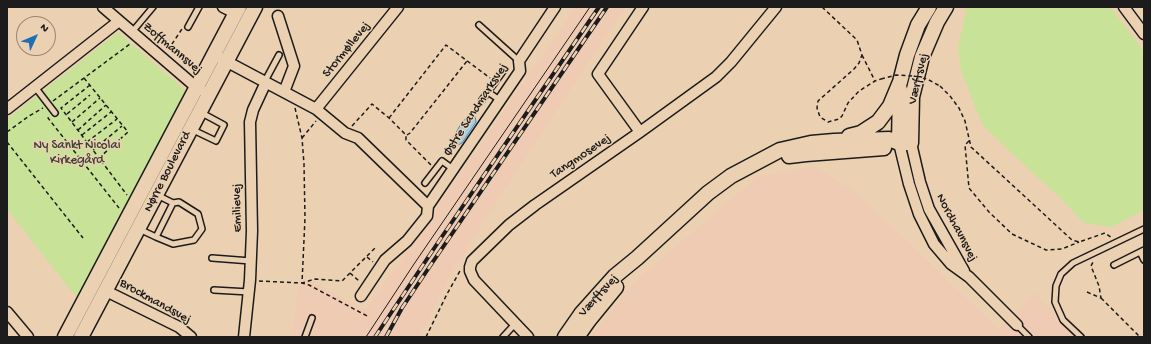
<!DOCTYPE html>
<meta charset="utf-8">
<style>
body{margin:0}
#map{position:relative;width:1151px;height:344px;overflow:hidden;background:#ebd0b2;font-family:"Gochi Hand",sans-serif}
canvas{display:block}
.frame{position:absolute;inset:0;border:8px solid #1c1c1c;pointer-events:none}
.north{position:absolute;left:16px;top:16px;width:40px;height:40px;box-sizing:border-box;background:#ebd0b2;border:1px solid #988876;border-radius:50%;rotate:46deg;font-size:11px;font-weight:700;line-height:16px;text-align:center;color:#1c1c1c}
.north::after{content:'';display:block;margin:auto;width:14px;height:18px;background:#1f6fb2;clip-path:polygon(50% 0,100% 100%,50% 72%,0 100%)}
</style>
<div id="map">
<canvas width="1151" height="344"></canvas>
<div class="frame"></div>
<div class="north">N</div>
</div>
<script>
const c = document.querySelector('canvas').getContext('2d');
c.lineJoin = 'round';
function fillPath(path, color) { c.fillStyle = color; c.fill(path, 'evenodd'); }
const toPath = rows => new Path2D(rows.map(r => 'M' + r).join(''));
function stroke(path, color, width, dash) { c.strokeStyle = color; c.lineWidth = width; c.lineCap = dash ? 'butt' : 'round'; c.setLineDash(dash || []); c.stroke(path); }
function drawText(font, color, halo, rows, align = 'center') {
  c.font = font + ' "Gochi Hand",sans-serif'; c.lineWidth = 3; c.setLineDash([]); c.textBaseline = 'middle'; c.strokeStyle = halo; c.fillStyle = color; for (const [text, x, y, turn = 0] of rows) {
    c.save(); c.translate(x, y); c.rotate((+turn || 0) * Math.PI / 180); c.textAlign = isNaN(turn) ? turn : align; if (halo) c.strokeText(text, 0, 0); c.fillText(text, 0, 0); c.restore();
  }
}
const built = toPath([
 [576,7,625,7,471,241,439,296,421,337,291,337,300,278,319,285,366,310],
 [813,166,856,192,998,329,1034,293,1079,337,590,337,637,280,757,177]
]);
const green = toPath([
 [967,7,1110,7,1144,51,1144,210,1111,227,1084,223,1062,200,983,126,961,71,958,47],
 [118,32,186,91,80,298,72,292,7,209,7,119]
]);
const water = toPath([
 [473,115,475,116,476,122,462,143,458,145,453,144,453,138,462,122,469,116,473,115]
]);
const path = toPath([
 [822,7,857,40,862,55,859,63,854,69,818,101,817,108,820,117,828,122,839,119,842,116,848,103,859,91,875,81,881,79],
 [168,50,182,29],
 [862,55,875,81],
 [84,78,128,132,99,158,127,195],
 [90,85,61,108,99,158],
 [940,86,950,96,959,108,965,121,971,147,1072,240,1079,242,1105,233,1112,238],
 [53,101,130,44],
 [295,108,302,138,304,164,305,218,302,283,315,279,342,281,376,247],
 [67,114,90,95],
 [49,118,48,118,119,208],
 [389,118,446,45,490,78],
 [72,122,100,98],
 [352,126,372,104,389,118,406,135,406,140,431,165],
 [78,130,106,105],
 [7,132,29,116,43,108],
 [82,135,111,112],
 [407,135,410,133,467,61],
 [302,138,316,121],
 [969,141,965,145,969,188,989,212,1012,234,1046,250,1062,249,1079,242],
 [7,142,83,238],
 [87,142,117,119],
 [93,150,122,126],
 [367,257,373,262],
 [350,273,359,281],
 [259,281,302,283,309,285,369,317],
 [1087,292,1101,298,1099,286,1091,266,1093,262],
 [1101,298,1140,337],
 [426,337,447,294,460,271]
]);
const lane = toPath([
 [479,25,519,61],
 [188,27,199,7],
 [132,32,153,7],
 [265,81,279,55],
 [35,87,55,113],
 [482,100,488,92],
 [501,101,488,92,504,70],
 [191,129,216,141,224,125,200,112],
 [425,183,442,161,453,169],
 [139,229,156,237,173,203,157,195],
 [156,237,173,244,194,240,202,229,198,214,179,202,173,203],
 [1140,252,1144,260],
 [212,258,251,261],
 [1114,265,1144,250],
 [214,290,249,292],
 [1017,325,1029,337],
 [305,337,312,318],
 [503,337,515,324],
 [1081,337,1063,320,1055,302,1056,286,1061,274,1073,263,1144,229]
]);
const street = toPath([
 [103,7,196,87,201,90],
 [223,7,235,13],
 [1124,7,1144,34],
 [278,16,294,66,284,92],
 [220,58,316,109,345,133,358,138,428,206,520,71,519,61,555,7],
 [7,109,119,21],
 [316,109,398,7],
 [640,132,598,74,643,7],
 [899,143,909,184,919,214,934,244,951,264,969,277,1017,325],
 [911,143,920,182,929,209,964,271],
 [106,291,179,327,191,337],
 [361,296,385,260,407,241,427,216,428,206],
 [7,312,28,337],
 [244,337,250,280,252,231,250,122,253,110,266,82],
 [528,337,474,280,470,271,470,267,472,261,509,225,535,205,640,132,716,77,731,62,776,7]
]);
const secondary = toPath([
 [849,136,861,133,878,122,890,106,900,82,907,55,918,25,929,7],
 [899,143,900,89],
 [789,156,806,154,884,148],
 [65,337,239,7],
 [81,337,255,7],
 [565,337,581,314,615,276,637,258,708,193,731,176,780,150,811,143,834,141,889,139,899,143,911,143,912,97,922,57,937,22,946,7],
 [577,337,589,320,616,287]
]);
const tram = toPath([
 [366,337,414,264,590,7]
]);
const rail = toPath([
 [375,337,439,241,599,7],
 [386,337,402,308,430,266,607,7]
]);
const pathBridge = toPath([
 [881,79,896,75,912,76,927,79,940,86]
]);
const streetNames = [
 ["Zoffmannsvej",172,49,40],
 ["Stormøllevej",347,50,-51],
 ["Værftsvej",919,79,-77],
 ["Østre Sandmarksvej",476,110,-57],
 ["Tangmosevej",581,157,-34],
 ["Nørre Boulevard",168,172,-63],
 ["Emilievej",238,208,-91],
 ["Nordhavnsvej",956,228,62],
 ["Værftsvej",599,296,-48],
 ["Brockmandsvej",155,302,29]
];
const parkNames = [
 ["Ny Sankt Nicolai",77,146],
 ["Kirkegård",77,161]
];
fillPath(built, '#f0cbb4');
fillPath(green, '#c8e298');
fillPath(water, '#95d0f5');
stroke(water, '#65889e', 1);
stroke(lane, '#1c1c1c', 8);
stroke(street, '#1c1c1c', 13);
stroke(secondary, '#1c1c1c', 17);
stroke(path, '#1c1c1c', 1.5, [4, 3]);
stroke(lane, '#ebd0b2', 5);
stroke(street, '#ebd0b2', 10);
stroke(secondary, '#ebd0b2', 14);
stroke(tram, '#1c1c1c', 1);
stroke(rail, '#1c1c1c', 4);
stroke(rail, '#ebd0b2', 2.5, [8]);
stroke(pathBridge, '#1c1c1c', 1.5, [4, 3]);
drawText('13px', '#1c1c1c', '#ebd0b2', streetNames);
drawText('13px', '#3e4435', '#ebd0b2', parkNames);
</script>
